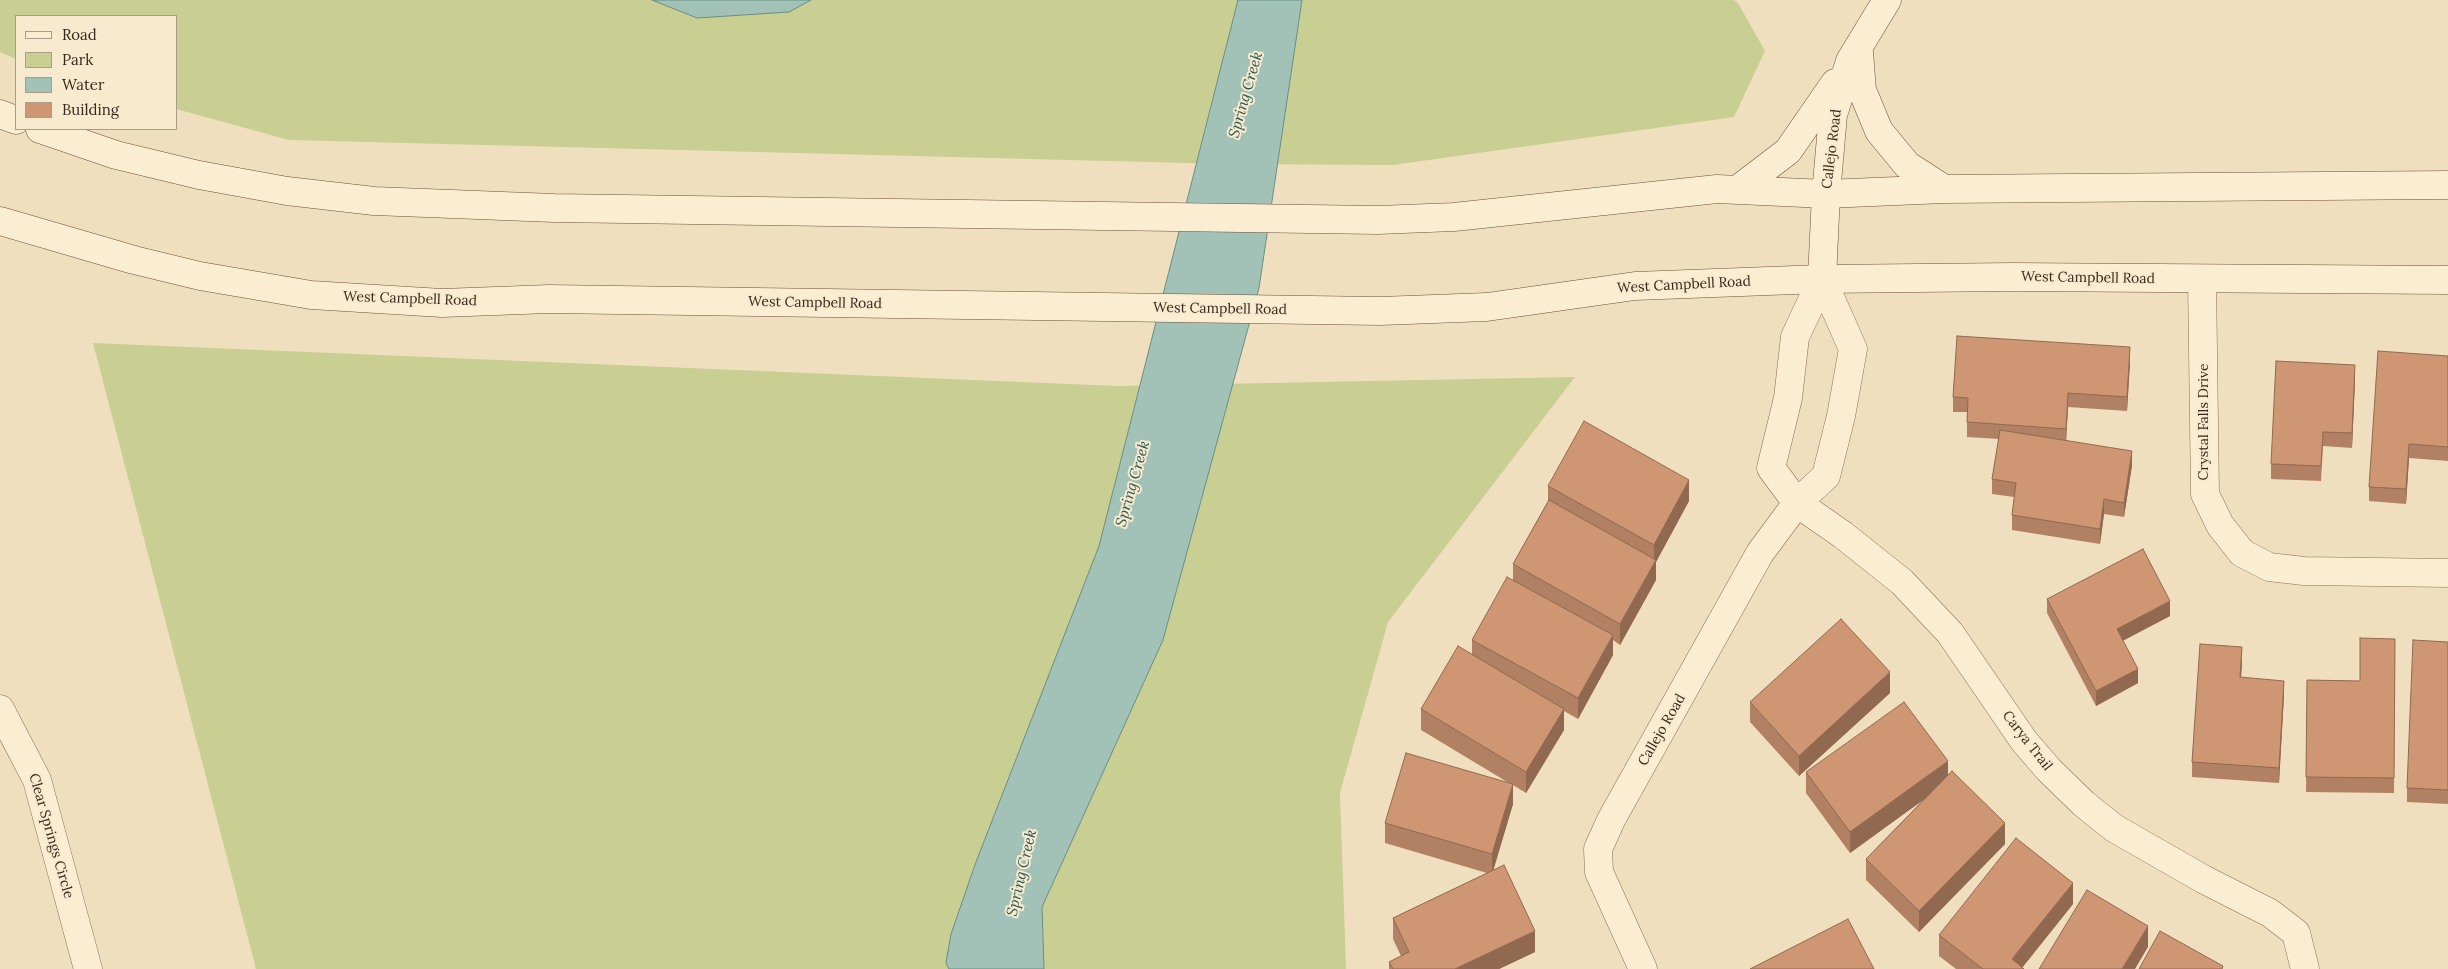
<!DOCTYPE html>
<style>
body{margin:0}
#map{position:relative;width:2448px;height:969px;overflow:hidden;background:#f0dfbe;font-family:Lora,serif}
canvas{display:block}
.legend{position:absolute;left:15px;top:15px;width:162px;height:115px;box-sizing:border-box;background:#f7eace;border:1px solid #aa9c87;margin:0;padding:6px 9px;list-style:none;font-size:15px;color:#37281c}
.legend li{display:flex;align-items:center;gap:10px;height:25px}
.legend b{width:25px;border:1px solid #aa9c87}
</style>
<div id="map">
<canvas width="2448" height="969"></canvas>
<ul class="legend">
<li><b style="height:6px;background:#faedd2"></b>Road</li>
<li><b style="height:14px;background:#c9ce92"></b>Park</li>
<li><b style="height:14px;background:#a2c1b7"></b>Water</li>
<li><b style="height:14px;background:#cf9673"></b>Building</li>
</ul>
</div>
<script>
const c = document.querySelector('canvas').getContext('2d');
c.lineJoin = 'round';
function fillPath(path, color) { c.fillStyle = color; c.fill(path, 'evenodd'); }
const toPath = rows => new Path2D(rows.map(r => 'M' + r).join(''));
function stroke(path, color, width, dash) { c.strokeStyle = color; c.lineWidth = width; c.lineCap = dash ? 'butt' : 'round'; c.setLineDash(dash || []); c.stroke(path); }
function drawText(font, color, halo, rows, align = 'center') {
  c.font = font + ' Lora,serif'; c.lineWidth = 4; c.setLineDash([]); c.textBaseline = 'middle'; c.strokeStyle = halo; c.fillStyle = color; for (const [text, x, y, turn = 0] of rows) {
    c.save(); c.translate(x, y); c.rotate((+turn || 0) * Math.PI / 180); c.textAlign = isNaN(turn) ? turn : align; if (halo) c.strokeText(text, 0, 0); c.fillText(text, 0, 0); c.restore();
  }
}
const green = toPath([
 [0,0,1734,0,1738,3,1765,51,1734,117,1393,165,1227,164,289,140,176,109,176,16,16,16,16,59,0,52],
 [93,343,1117,386,1575,377,1388,622,1340,793,1346,969,256,969]
]);
const water = toPath([
 [652,0,811,0,789,12,697,18,652,0],
 [1238,0,1302,0,1259,288,1163,640,1042,907,1044,969,949,969,946,963,951,934,976,862,1099,546,1238,0]
]);
const street = toPath([
 [1822,279,1795,337,1788,398,1771,468,1797,503,1843,535,1902,582,1950,633,2024,741,2049,770,2084,804,2114,828,2203,879,2270,913,2296,933,2305,969],
 [2202,280,2205,494,2220,525,2242,553,2269,567,2304,571,2448,573],
 [0,709,37,780,88,969],
 [1643,969,1599,872,1598,849,1611,820,1760,553,1797,503,1826,476,1841,416,1853,349,1822,279]
]);
const secondary = toPath([
 [1859,52,1862,90,1879,131,1907,165,1944,189],
 [0,114,16,120],
 [40,129,116,155,199,175,287,191,374,201,554,208,1378,220,1454,217,1717,189,1826,194,1944,189,2448,185],
 [1737,190,1788,151,1835,83],
 [0,221,134,260,200,276,311,295,442,303,549,299,1380,311,1487,307,1635,286,1822,279,2013,277,2448,280],
 [1822,279,1826,194,1833,115,1850,61,1887,0]
]);
const wall = toPath([
 [2448,356,2448,461,2409,458,2406,504,2369,501,2369,487],
 [2130,362,2127,411,2068,407,2066,440,2132,465,2124,517,2104,514,2100,544,2012,530,2012,515,2014,497,1992,494,1992,479,1999,439,1967,437,1967,412,1953,412,1953,397],
 [2355,380,2352,448,2323,446,2321,481,2271,479,2271,464],
 [1548,486,1689,501,1656,562,1656,580,1620,645,1613,640,1613,655,1578,719,1564,711,1564,730,1526,793,1513,785,1513,804,1493,870,1535,952,1499,969,1389,969,1389,962,1401,956,1393,939,1393,918,1487,873,1385,843,1385,823,1509,783,1421,730,1421,709,1472,654,1472,640,1513,580,1513,564,1548,501],
 [2047,599,2170,616,2123,640,2138,683,2096,706,2047,613],
 [2395,639,2394,793,2306,792,2307,680,2360,681],
 [2448,642,2448,804,2407,802,2407,788],
 [2242,662,2241,678,2284,695,2279,783,2192,777,2192,762],
 [1890,693,1799,776,1750,722,1750,702],
 [1806,772,1948,775,2005,844,1919,932,1866,880,1866,859,1923,800,1850,853,1806,793],
 [2073,904,2022,968,2024,969,1956,969,1939,956,1939,935]
]);
const shadedWall = toPath([
 [2130,347,2130,362,2127,411,2127,397],
 [2355,365,2355,380,2352,448,2352,433],
 [2068,393,2068,407,2066,444,2066,429],
 [2409,444,2409,458,2406,504,2406,489],
 [2132,451,2132,465,2124,517,2124,503],
 [1689,480,1689,501,1656,562,1656,580,1620,645,1620,624,1654,563,1654,545],
 [2104,499,2104,514,2100,544,2100,529],
 [2170,601,2170,616,2117,644,2117,629],
 [1613,635,1613,655,1578,719,1578,698],
 [2242,647,2242,662,2240,692,2240,677],
 [2138,669,2138,683,2096,706,2096,691],
 [1890,672,1890,693,1799,776,1799,756],
 [2284,681,2284,695,2279,783,2279,768],
 [1564,709,1564,730,1526,793,1526,772],
 [1948,761,1948,782,1850,853,1850,832],
 [1513,784,1513,804,1492,875,1492,854],
 [2005,823,2005,844,1919,932,1919,911],
 [2073,883,2073,904,2021,969,2012,959],
 [2148,926,2148,947,2135,969,2122,969],
 [1535,931,1535,952,1499,969,1455,969]
]);
const building = toPath([
 [1957,336,2130,347,2127,397,2068,393,2066,429,1967,422,1968,398,1953,397,1957,336],
 [2378,351,2448,356,2448,447,2409,444,2406,489,2369,487,2378,351],
 [2276,361,2355,365,2352,433,2323,432,2321,466,2271,464,2276,361],
 [1584,421,1689,480,1654,545,1548,486,1584,421],
 [2000,430,2132,451,2124,503,2104,499,2100,529,2012,515,2016,483,1992,479,2000,430],
 [1549,500,1656,560,1620,624,1513,564,1549,500],
 [2143,549,2170,601,2117,629,2138,669,2096,691,2047,599,2143,549],
 [1507,577,1613,635,1578,698,1472,640,1507,577],
 [1841,619,1890,672,1799,756,1750,702,1841,619],
 [2360,638,2395,639,2394,778,2306,777,2307,680,2360,681,2360,638],
 [2413,640,2448,642,2448,790,2407,788,2413,640],
 [2200,644,2242,647,2240,677,2284,681,2279,768,2192,762,2200,644],
 [1458,646,1564,709,1526,772,1421,709,1458,646],
 [1904,702,1948,761,1850,832,1806,772,1904,702],
 [1406,753,1513,784,1492,854,1385,823,1406,753],
 [1952,771,2005,823,1919,911,1866,859,1952,771],
 [2016,838,2073,883,2012,959,2024,969,1983,969,1939,935,2016,838],
 [1504,865,1535,931,1455,969,1393,969,1389,962,1409,952,1393,918,1504,865],
 [2087,890,2148,926,2122,969,2039,969,2087,890],
 [1848,919,1874,969,1750,969,1848,919],
 [2160,931,2223,966,2222,969,2139,969,2160,931]
]);
const streetNames = [
 ["Callejo Road",1832,149,-83],
 ["West Campbell Road",2088,278,1],
 ["West Campbell Road",1684,285,-3],
 ["West Campbell Road",410,299,2],
 ["West Campbell Road",815,303,1],
 ["West Campbell Road",1220,309,1],
 ["Crystal Falls Drive",2204,422,-90],
 ["Callejo Road",1662,730,-60],
 ["Carya Trail",2027,741,52],
 ["Clear Springs Circle",51,836,74]
];
const waterNames = [
 ["Spring Creek",1246,95,-74],
 ["Spring Creek",1133,484,-74],
 ["Spring Creek",1022,873,-77]
];
fillPath(green, '#c9ce92');
fillPath(water, '#a2c1b7');
stroke(water, '#698f84', 1);
stroke(street, '#896f56', 29);
stroke(secondary, '#6a503a', 29);
stroke(street, '#faedd2', 28);
stroke(secondary, '#faedd2', 28);
fillPath(wall, '#b28163');
fillPath(shadedWall, '#916950');
fillPath(building, '#cf9673');
stroke(building, '#916950', 1);
drawText('14px', '#37281c', '#f7eace', streetNames);
drawText('italic 15px', '#2a5853', '#f7eace', waterNames);
</script>
